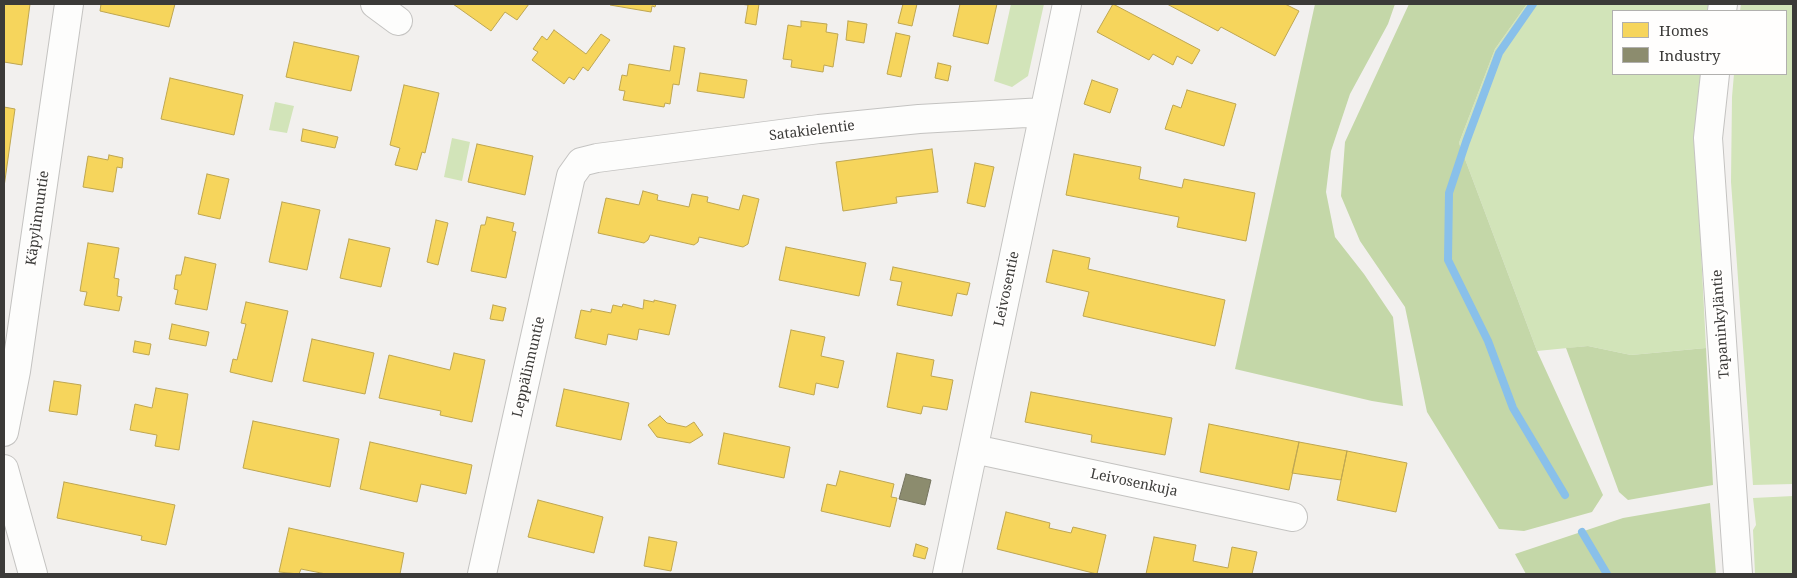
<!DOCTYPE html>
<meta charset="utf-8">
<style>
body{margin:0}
#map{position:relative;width:1797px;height:578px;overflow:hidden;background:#f2f0ee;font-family:"Noto Serif",serif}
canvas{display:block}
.frame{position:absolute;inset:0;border:5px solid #3b3a38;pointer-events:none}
.legend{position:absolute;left:1612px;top:10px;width:175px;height:65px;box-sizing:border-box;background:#fffefd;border:1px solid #b1b0ae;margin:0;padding:6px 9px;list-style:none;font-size:15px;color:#3b3a38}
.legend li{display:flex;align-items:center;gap:10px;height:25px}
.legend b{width:25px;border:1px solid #b1b0ae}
</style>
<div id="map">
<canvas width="1797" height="578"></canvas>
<div class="frame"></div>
<ul class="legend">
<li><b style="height:14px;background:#f6d55c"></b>Homes</li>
<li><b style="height:14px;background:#8c8c6e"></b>Industry</li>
</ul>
</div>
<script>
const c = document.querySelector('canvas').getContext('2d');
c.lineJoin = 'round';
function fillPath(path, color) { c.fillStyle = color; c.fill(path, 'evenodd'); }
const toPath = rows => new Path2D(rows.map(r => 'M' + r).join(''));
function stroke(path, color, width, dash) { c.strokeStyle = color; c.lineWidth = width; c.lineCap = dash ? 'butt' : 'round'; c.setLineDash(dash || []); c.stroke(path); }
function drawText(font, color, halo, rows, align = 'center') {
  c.font = font + ' "Noto Serif",serif'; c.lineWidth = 5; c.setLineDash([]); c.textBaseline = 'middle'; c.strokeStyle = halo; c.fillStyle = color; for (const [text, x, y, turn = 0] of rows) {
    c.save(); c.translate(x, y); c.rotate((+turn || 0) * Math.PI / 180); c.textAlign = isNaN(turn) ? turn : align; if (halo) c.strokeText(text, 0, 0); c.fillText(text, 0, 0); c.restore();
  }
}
const green = toPath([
 [1011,4,1044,4,1028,76,1012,87,994,81],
 [1527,4,1711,4,1710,11,1613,11,1613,74,1702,74,1695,134,1706,348,1631,355,1588,346,1537,351,1459,143,1495,49],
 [1741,4,1793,4,1793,484,1753,485,1731,182,1732,97,1734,74,1786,74,1786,11,1740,11],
 [275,102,294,106,287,133,269,130],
 [452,138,470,142,462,181,444,177],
 [1793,496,1793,574,1755,574,1753,530,1756,525,1753,498]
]);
const forest = toPath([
 [1315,4,1395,4,1388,24,1350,94,1331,151,1326,192,1335,237,1364,274,1393,317,1403,406,1372,401,1235,369],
 [1409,4,1527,4,1495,49,1459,143,1537,351,1603,495,1592,512,1524,531,1499,529,1427,412,1405,307,1360,241,1341,196,1345,142],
 [1588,346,1631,355,1706,348,1713,485,1628,500,1619,492,1566,348],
 [1710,503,1716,574,1526,574,1515,554,1623,518]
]);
const homes = toPath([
 [4,4,30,4,22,65,4,62,4,4],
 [101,4,175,4,169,27,100,11,101,4],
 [453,4,529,4,517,20,505,12,491,31,453,4],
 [610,4,656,4,655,7,652,6,651,12,610,5,610,4],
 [739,4,759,4,756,25,745,23,748,5,739,4],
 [903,4,917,4,912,26,898,23,903,4],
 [960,4,997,4,988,44,953,36,960,4],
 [1113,4,1200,50,1192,64,1177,56,1173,65,1153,54,1149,60,1097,32,1113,4],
 [1167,4,1285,4,1299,11,1275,56,1221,27,1218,31,1167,4],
 [801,21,827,24,826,32,838,34,833,67,824,65,823,72,791,67,792,60,783,59,788,25,801,27,801,21],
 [848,21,867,24,864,43,846,40,848,21],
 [554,30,586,54,601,34,610,40,588,71,583,67,574,80,569,77,564,84,532,60,538,52,533,49,542,36,547,40,554,30],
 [896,33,910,36,901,77,887,74,896,33],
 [294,42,359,56,351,91,286,77,294,42],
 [674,46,685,48,679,85,673,84,670,104,665,103,664,107,623,100,625,91,619,90,622,75,627,76,629,64,670,71,674,46],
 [938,63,951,66,948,81,935,78,938,63],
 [700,73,747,80,744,98,697,91,700,73],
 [170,78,243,95,234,135,161,119,170,78],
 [1092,80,1118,89,1110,113,1084,104,1092,80],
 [404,85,439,93,425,153,422,152,417,170,395,165,400,148,390,145,404,85],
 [1187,90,1236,104,1224,146,1165,129,1173,105,1181,108,1187,90],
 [4,107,15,109,4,187,4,107],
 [303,129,338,137,335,148,301,141,303,129],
 [477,144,533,156,525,195,468,182,477,144],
 [932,149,938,192,896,197,897,203,843,211,836,162,932,149],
 [1074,154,1141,167,1139,179,1182,188,1184,179,1255,193,1246,241,1177,227,1179,217,1066,195,1074,154],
 [109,155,123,158,122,168,117,167,113,192,83,187,88,156,108,160,109,155],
 [975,163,994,167,985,207,967,203,975,163],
 [207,174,229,179,220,219,198,214,207,174],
 [643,191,658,195,657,200,689,207,692,194,708,197,707,202,739,210,743,195,759,199,748,244,743,247,699,237,698,242,694,245,650,235,648,240,644,243,598,233,606,198,639,205,643,191],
 [282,202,320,210,307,270,269,262,282,202],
 [487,217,514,223,512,231,516,232,506,278,471,271,481,225,485,225,487,217],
 [436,220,448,223,438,265,427,262,436,220],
 [349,239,390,248,381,287,340,278,349,239],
 [88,243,119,248,114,278,119,279,117,296,122,297,119,311,84,305,87,292,80,291,88,243],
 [786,247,866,263,859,296,779,280,786,247],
 [1053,250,1090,258,1088,269,1225,300,1215,346,1083,316,1089,292,1046,282,1053,250],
 [185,257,216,264,207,310,175,304,178,290,174,289,176,275,181,275,185,257],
 [893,267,970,283,967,295,957,293,952,316,897,305,902,282,890,280,893,267],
 [644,300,654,302,654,300,676,305,669,335,639,329,637,340,608,334,606,345,575,338,581,310,591,312,591,309,611,313,613,305,622,307,623,304,643,309,644,300],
 [246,302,288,311,272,382,230,372,233,359,237,360,246,324,241,323,246,302],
 [493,305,506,308,503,321,490,319,493,305],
 [172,324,209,332,206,346,169,339,172,324],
 [791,330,825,337,821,356,844,361,838,388,816,383,814,395,779,387,791,330],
 [312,339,374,353,365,394,303,381,312,339],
 [135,341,151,344,149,355,133,352,135,341],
 [454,353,485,360,472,422,440,415,441,411,379,398,389,355,450,370,454,353],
 [897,353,934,360,931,376,953,380,947,410,923,406,921,414,887,407,897,353],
 [54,381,81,385,77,415,49,411,54,381],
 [156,388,188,394,179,450,155,446,157,435,130,430,135,404,152,408,156,388],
 [564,389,629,403,621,440,556,426,564,389],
 [1031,392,1172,418,1165,455,1091,442,1092,435,1025,422,1031,392],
 [660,416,667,423,686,427,694,422,703,435,690,443,657,437,648,425,660,416],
 [253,421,339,439,330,487,243,468,253,421],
 [1209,424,1299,442,1289,490,1200,472,1209,424],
 [724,433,790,447,784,478,718,464,724,433],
 [370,442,472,465,466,494,421,484,417,502,360,489,370,442],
 [1299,442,1347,451,1341,480,1292,473,1299,442],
 [1347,451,1407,463,1396,512,1337,500,1347,451],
 [840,471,894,484,891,497,897,498,890,527,821,511,827,484,836,486,840,471],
 [64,482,175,505,166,545,141,540,142,536,57,518,64,482],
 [538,500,603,517,594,553,528,537,538,500],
 [1006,512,1050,523,1049,528,1071,533,1073,527,1106,535,1097,574,997,549,1006,512],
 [289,528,404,553,400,574,326,574,301,569,299,574,279,572,289,528],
 [649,537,677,542,671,571,644,566,649,537],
 [1154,537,1196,545,1193,561,1228,568,1232,547,1257,552,1252,574,1146,574,1154,537],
 [916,544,928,548,925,559,913,556,916,544]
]);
const industry = toPath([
 [906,474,931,480,925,505,899,499,906,474]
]);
const stream = toPath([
 [1533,4,1499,53,1466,142,1449,193,1448,260,1488,341,1513,408,1565,495],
 [1582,532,1607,574]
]);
const minor = toPath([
 [375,4,398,21],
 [4,432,16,371,69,4],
 [974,449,1293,517],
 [4,469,33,574],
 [482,574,571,176,581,162,597,158,819,129,919,119,1044,112],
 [947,574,1067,4]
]);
const major = toPath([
 [1722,11,1723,4],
 [1715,74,1708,138,1738,574]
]);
const streetNames = [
 ["Satakielentie",812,131,-7],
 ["Käpylinnuntie",38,218,-82],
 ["Leivosentie",1007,289,-78],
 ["Tapaninkyläntie",1721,324,-94],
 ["Leppälinnuntie",529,367,-77],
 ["Leivosenkuja",1134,483,12]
];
fillPath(green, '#d2e4b9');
fillPath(forest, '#c4d7a8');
fillPath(homes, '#f6d55c');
stroke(homes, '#bea651', 1);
fillPath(industry, '#8c8c6e');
stroke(industry, '#74735e', 1);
stroke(stream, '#89c0ea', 8);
stroke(minor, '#c4c3c1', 30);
stroke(major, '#c4c3c1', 30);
stroke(minor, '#fdfdfc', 28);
stroke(major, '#fdfdfc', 28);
drawText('14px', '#3b3a38', '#fffefd', streetNames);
</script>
